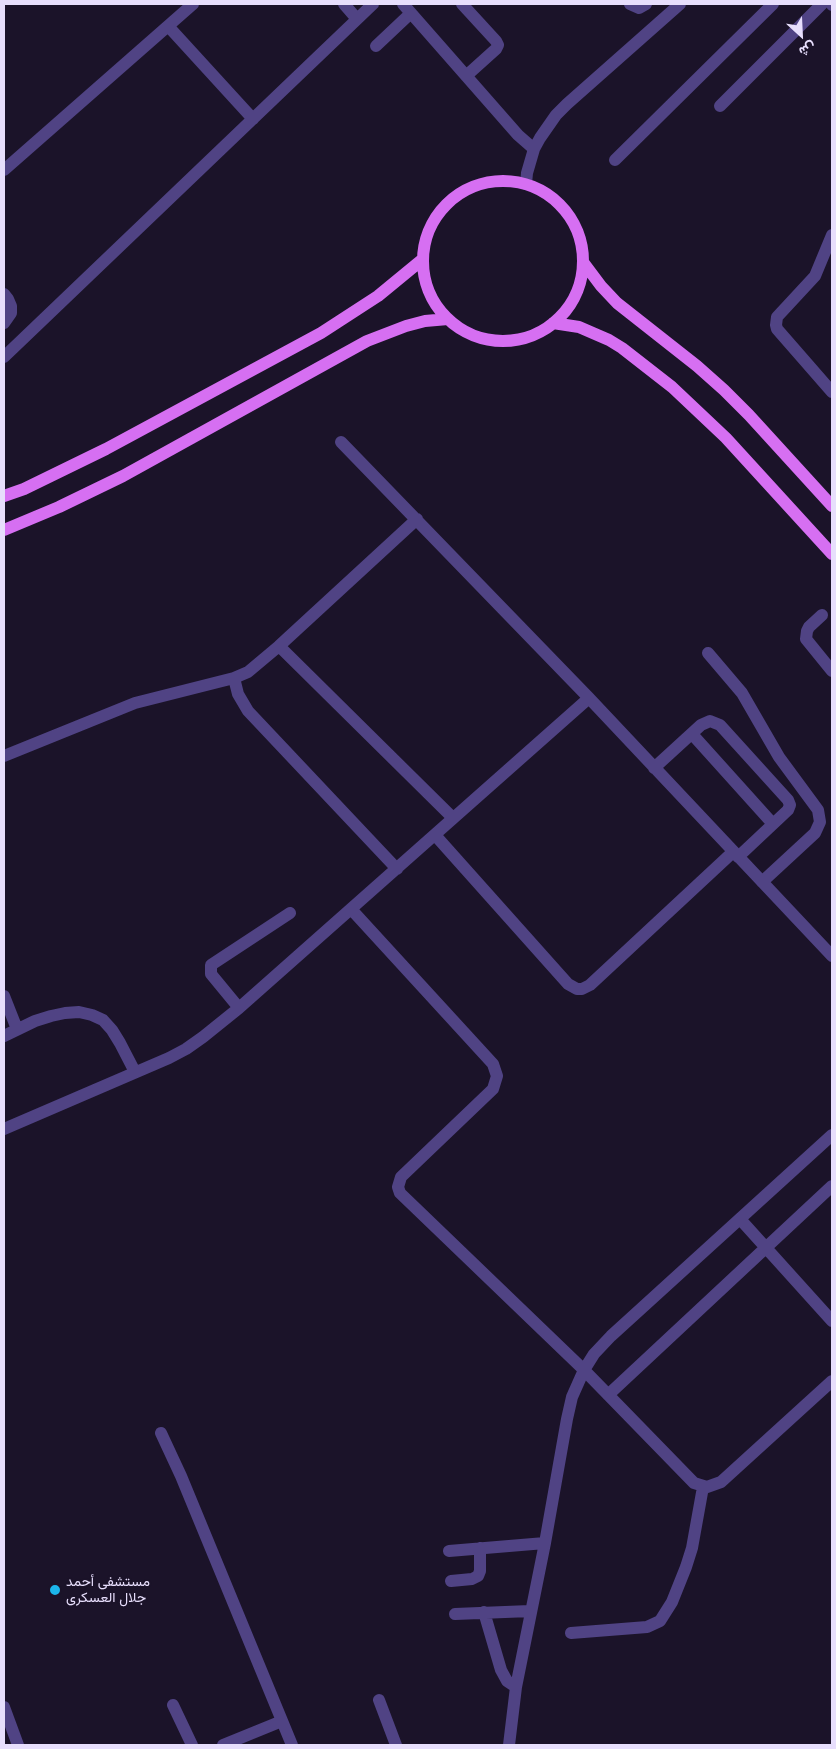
<!DOCTYPE html>
<meta charset="utf-8">
<style>
body{margin:0}
#map{position:relative;width:836px;height:1749px;overflow:hidden;background:#1b1329;font-family:"Fira Sans",Vazirmatn,sans-serif}
canvas{display:block}
.frame{position:absolute;inset:0;border:5px solid #e7defc;pointer-events:none}
.north{position:absolute;left:776px;top:10px;width:50px;height:50px;-webkit-text-stroke:4px #1b1329;paint-order:stroke;rotate:155deg;font-size:14px;font-weight:700;line-height:20px;text-align:center;color:#e7defc}
.north::after{content:'';display:block;margin:auto;width:18px;height:22px;background:#e7defc;clip-path:polygon(50% 0,100% 100%,50% 72%,0 100%)}
</style>
<div id="map">
<canvas width="836" height="1749"></canvas>
<div class="frame"></div>
<div class="north">ش</div>
</div>
<script>
const c = document.querySelector('canvas').getContext('2d');
c.lineJoin = 'round';
const toPath = rows => new Path2D(rows.map(r => 'M' + r).join(''));
function stroke(path, color, width, dash) { c.strokeStyle = color; c.lineWidth = width; c.lineCap = dash ? 'butt' : 'round'; c.setLineDash(dash || []); c.stroke(path); }
function drawText(font, color, halo, rows, align = 'center') {
  c.font = font + ' "Fira Sans",Vazirmatn,sans-serif'; c.lineWidth = 4; c.setLineDash([]); c.textBaseline = 'middle'; c.strokeStyle = halo; c.fillStyle = color; for (const [text, x, y, turn = 0] of rows) {
    c.save(); c.translate(x, y); c.rotate((+turn || 0) * Math.PI / 180); c.textAlign = isNaN(turn) ? turn : align; if (halo) c.strokeText(text, 0, 0); c.fillText(text, 0, 0); c.restore();
  }
}
const minor = toPath([
 [344,4,357,19],
 [403,4,518,135,534,149],
 [462,4,496,41,498,45,496,49,466,76],
 [630,4,639,8,646,4],
 [832,4,832,5],
 [168,26,253,119],
 [376,46,411,13],
 [720,106,822,4],
 [615,160,773,4],
 [4,170,193,4],
 [526,184,527,173,534,149,540,138,556,115,567,104,680,4],
 [832,235,815,276,777,317,776,325,777,329,832,392],
 [4,294,8,299,11,306,11,313,4,323],
 [4,357,373,4],
 [341,442,589,698,832,956],
 [822,615,809,627,807,631,806,639,832,671],
 [279,646,453,818],
 [708,653,742,693,779,757,818,810,820,822,815,833,762,882],
 [234,678,238,694,248,711,397,869],
 [692,734,773,824],
 [4,756,135,703,234,678,248,672,279,646,417,519],
 [654,768,701,725,710,721,720,725,788,800,790,805,788,810,738,857],
 [435,835,568,984,577,989,582,989,590,985,733,852],
 [351,909,493,1064,497,1076,493,1089,401,1177,398,1187,400,1193,584,1370,694,1483,707,1487,721,1482,832,1381],
 [4,996,17,1029],
 [239,1008,211,974,211,965,290,913],
 [4,1036,35,1021,51,1016,65,1013,79,1012,92,1015,103,1020,112,1030,120,1043,135,1072],
 [4,1129,169,1058,186,1049,203,1037,239,1008,589,698],
 [740,1219,832,1321],
 [608,1395,832,1186],
 [161,1433,181,1476,292,1745],
 [449,1551,545,1543],
 [451,1581,472,1579,478,1576,480,1571,480,1548],
 [484,1612,501,1670,507,1681,516,1687],
 [455,1614,530,1611],
 [571,1633,647,1627,660,1621,672,1602,686,1567,692,1548,703,1487],
 [379,1700,396,1745],
 [173,1705,192,1745],
 [4,1707,18,1745],
 [223,1745,282,1721],
 [509,1745,516,1687,545,1543,567,1419,572,1397,584,1370,594,1354,611,1336,832,1135]
]);
const major = toPath([
 '423 261a80 80 0 1 1 160 0a80 80 0 1 1-160 0Z',
 [583,262,601,286,617,303,697,366,724,390,749,415,832,506],
 [553,323,579,327,609,340,622,348,672,387,726,438,832,554],
 [4,496,24,489,106,449,321,333,378,296,423,259],
 [4,530,59,507,123,476,367,341,406,326,425,321,448,319]
]);
const markers = [
 [55,1590,6,"#1cb5eb"]
];
const poiNames = [
 ["مستشفى أحمد",66,1582],
 ["جلال العسكرى",66,1598]
];
stroke(minor, '#504384', 12);
stroke(major, '#d66ff2', 12);
for (const [x, y, r, color] of markers) { const dot = new Path2D(); dot.arc(x, y, r, 0, 2 * Math.PI); c.fillStyle = color; c.fill(dot); stroke(dot, '#1b1329', 2); }
drawText('14px', '#e7defc', '#1b1329', poiNames, 'left');
</script>
